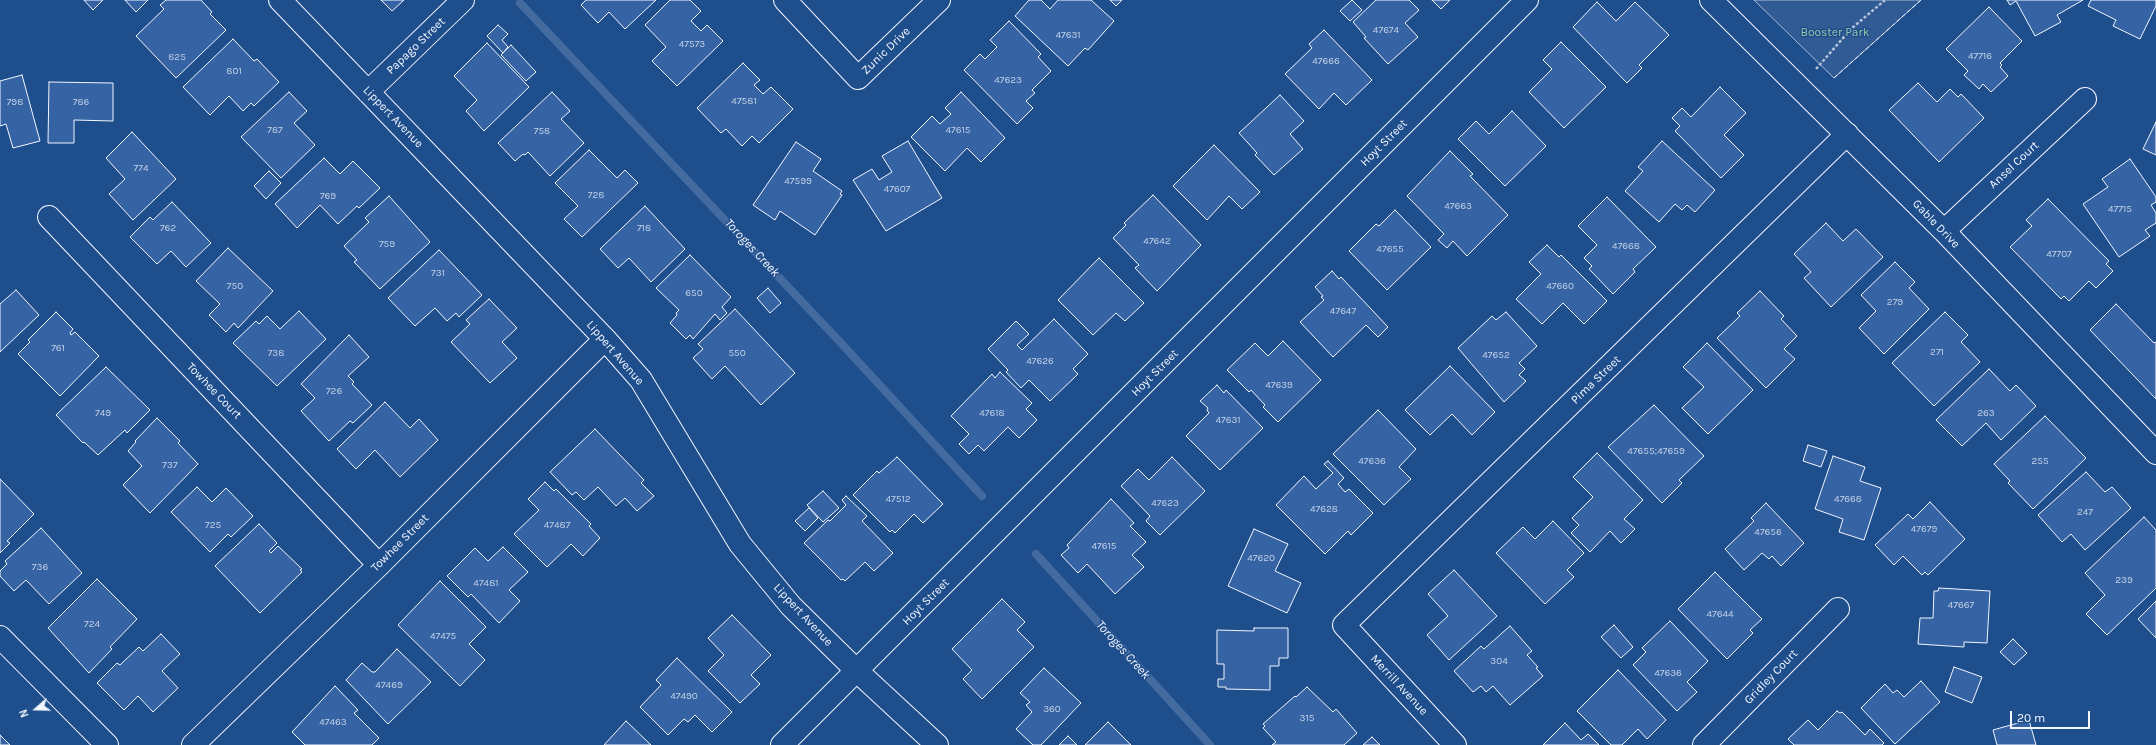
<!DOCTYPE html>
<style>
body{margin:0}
#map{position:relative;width:2156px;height:745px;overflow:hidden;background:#1f4e8c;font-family:Karla,sans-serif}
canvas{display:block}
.north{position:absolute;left:16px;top:689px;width:40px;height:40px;-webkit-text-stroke:3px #1f4e8c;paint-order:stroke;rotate:250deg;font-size:11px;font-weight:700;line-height:16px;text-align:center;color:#f2f6ff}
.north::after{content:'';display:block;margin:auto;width:14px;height:18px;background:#f2f6ff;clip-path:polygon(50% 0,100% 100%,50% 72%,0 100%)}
.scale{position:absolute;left:2010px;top:711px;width:80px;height:18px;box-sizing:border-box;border:2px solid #f2f6ff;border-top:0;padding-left:5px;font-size:12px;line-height:14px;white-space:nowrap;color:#f2f6ff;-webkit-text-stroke:3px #1f4e8c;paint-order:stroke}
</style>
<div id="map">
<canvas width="2156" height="745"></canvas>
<div class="north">N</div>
<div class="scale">20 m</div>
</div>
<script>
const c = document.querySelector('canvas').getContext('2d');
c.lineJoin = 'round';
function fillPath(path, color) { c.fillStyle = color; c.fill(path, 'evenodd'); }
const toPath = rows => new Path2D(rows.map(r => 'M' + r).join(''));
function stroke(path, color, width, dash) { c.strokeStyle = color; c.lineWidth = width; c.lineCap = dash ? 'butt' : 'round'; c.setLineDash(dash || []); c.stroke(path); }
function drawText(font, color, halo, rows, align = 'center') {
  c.font = font + ' Karla,sans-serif'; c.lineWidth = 3; c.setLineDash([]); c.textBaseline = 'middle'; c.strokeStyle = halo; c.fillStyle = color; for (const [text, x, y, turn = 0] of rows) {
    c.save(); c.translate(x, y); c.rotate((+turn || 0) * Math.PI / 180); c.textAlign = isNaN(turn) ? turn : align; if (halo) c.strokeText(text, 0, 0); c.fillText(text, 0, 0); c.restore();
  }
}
const built = toPath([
 [1754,0,1921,0,1834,78,1754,0]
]);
const stream = toPath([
 [520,3,840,342,982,496],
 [1036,554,1210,745]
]);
const building = toPath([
 [84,0,103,0,93,10,84,0],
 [125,0,148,0,136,12,125,0],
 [166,0,201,0,212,12,210,14,226,30,176,78,136,36,164,9,160,5,166,0],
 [381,0,404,0,392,11,381,0],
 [586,0,656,0,625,29,609,12,598,23,581,5,586,0],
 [670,0,690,0,701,11,691,21,701,31,707,25,723,41,677,86,652,61,666,47,645,25,670,0],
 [1029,0,1041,0,1050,9,1058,0,1091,0,1114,21,1088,50,1085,48,1068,66,1015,16,1029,0],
 [1110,0,1122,0,1116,6,1110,0],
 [1352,0,1362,10,1350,21,1340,11,1352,0],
 [1376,0,1409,0,1419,10,1405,23,1418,37,1388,64,1364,38,1366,37,1353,22,1376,0],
 [1432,0,1450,0,1441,9,1432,0],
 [2007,0,2083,0,2057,15,2061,22,2035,36,2016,1,2010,5,2007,0],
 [2091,0,2156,0,2156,6,2140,39,2113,26,2116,20,2088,6,2091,0],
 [1597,2,1616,21,1635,2,1669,35,1639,65,1642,68,1627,83,1573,27,1597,2],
 [1989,7,2022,41,2000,63,2002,65,2000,67,2008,76,1991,92,1983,84,1979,89,1964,75,1968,71,1946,49,1989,7],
 [1009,21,1041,54,1038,57,1051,71,1032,90,1035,93,1026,101,1033,108,1017,124,964,70,980,54,985,59,997,47,990,40,1009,21],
 [498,25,508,34,502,40,508,47,503,53,487,36,498,25],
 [1324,30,1372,80,1346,105,1334,93,1319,109,1285,74,1312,48,1309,44,1324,30],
 [233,39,254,61,257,59,279,82,254,106,251,103,243,111,229,96,210,115,183,87,233,39],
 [1561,42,1606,87,1564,128,1529,92,1552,69,1543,60,1561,42],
 [487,43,529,87,484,131,466,111,477,100,454,76,487,43],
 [511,45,536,72,526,81,501,55,511,45],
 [743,63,760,80,754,85,763,94,771,87,793,109,759,143,752,136,742,146,726,129,721,133,697,108,743,63],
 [22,75,40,141,13,148,6,124,0,126,0,81,22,75],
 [49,82,113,83,113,121,74,120,74,143,48,143,49,82],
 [1918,83,1937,102,1950,89,1958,97,1961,94,1984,118,1939,162,1889,110,1918,83],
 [1720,87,1746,113,1724,135,1744,155,1721,178,1675,131,1680,126,1672,118,1682,108,1691,117,1720,87],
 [289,92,307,111,294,123,315,145,281,178,241,137,289,92],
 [552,92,570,111,561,119,584,143,550,176,528,152,525,155,523,154,515,161,498,143,552,92],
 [961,92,1005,138,981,162,967,148,945,171,911,137,932,116,940,124,951,114,945,108,961,92],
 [1280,95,1304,121,1290,134,1303,149,1274,175,1255,155,1257,153,1239,133,1280,95],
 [1512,111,1546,146,1505,186,1458,139,1476,121,1489,134,1512,111],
 [2156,122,2156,155,2143,149,2156,122],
 [132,132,176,179,133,220,109,194,125,179,106,158,132,132],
 [908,141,942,198,886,231,853,180,872,169,879,180,892,172,882,156,908,141],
 [1662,141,1715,190,1695,212,1687,205,1682,210,1675,204,1659,222,1625,191,1643,171,1638,167,1662,141],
 [796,142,821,159,813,171,842,191,840,194,842,195,815,235,780,211,775,220,753,205,796,142],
 [1214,145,1260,192,1242,209,1229,196,1207,220,1173,186,1214,145],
 [589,150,617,178,625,170,638,183,582,237,564,219,578,206,555,183,589,150],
 [1450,151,1473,174,1470,176,1508,215,1467,256,1453,241,1447,248,1438,240,1444,234,1407,196,1450,151],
 [324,158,340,174,353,161,380,188,359,208,357,206,338,224,320,205,297,228,275,204,324,158],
 [2130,159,2156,197,2156,202,2151,205,2156,213,2156,223,2145,230,2150,236,2119,257,2083,204,2108,187,2102,179,2130,159],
 [269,171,281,183,266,199,254,186,269,171],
 [1153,195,1201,245,1157,291,1135,268,1139,265,1113,238,1126,225,1124,223,1153,195],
 [389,196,430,242,380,289,354,262,357,260,344,246,369,222,365,218,389,196],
 [1607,197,1656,247,1633,269,1635,272,1613,294,1589,269,1592,266,1584,258,1597,245,1578,226,1607,197],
 [2048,199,2109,261,2106,264,2113,271,2096,288,2089,281,2069,301,2064,296,2061,299,2010,247,2032,226,2026,220,2048,199],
 [172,202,211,243,186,267,171,251,157,264,130,237,150,217,153,220,172,202],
 [645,206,685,249,651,282,629,258,618,268,600,249,645,206],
 [1395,210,1431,247,1387,290,1349,251,1376,224,1379,226,1395,210],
 [1826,223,1843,241,1856,229,1883,257,1831,307,1804,278,1811,272,1794,254,1826,223],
 [1547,245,1559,257,1561,255,1607,301,1584,324,1563,303,1542,324,1516,299,1541,274,1529,262,1547,245],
 [228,248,273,291,238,328,234,323,226,332,209,315,220,304,196,281,228,248],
 [439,250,482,295,459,317,456,313,447,321,435,308,415,326,388,298,439,250],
 [690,255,731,297,722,307,727,313,720,320,715,314,693,339,690,335,686,339,670,323,677,315,676,313,679,310,656,288,690,255],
 [1099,258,1144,303,1125,321,1116,313,1093,335,1058,300,1099,258],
 [1895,262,1915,282,1909,288,1929,309,1884,354,1859,328,1876,311,1861,295,1895,262],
 [1332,271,1339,279,1341,277,1388,327,1378,337,1366,325,1333,357,1300,322,1324,300,1321,297,1323,296,1315,287,1332,271],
 [768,288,781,303,770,313,757,298,768,288],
 [16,290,39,315,0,352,0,304,16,290],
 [1760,291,1784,316,1781,319,1797,336,1784,349,1795,359,1766,388,1717,338,1740,316,1737,313,1760,291],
 [489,299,517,328,502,342,517,358,490,383,451,342,470,324,466,320,489,299],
 [2116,304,2154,343,2156,342,2156,399,2090,330,2116,304],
 [735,309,795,373,761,405,725,366,712,379,693,358,703,349,698,344,735,309],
 [299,311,326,339,277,386,233,343,256,321,259,324,267,316,280,329,299,311],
 [56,312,73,329,70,333,71,335,75,332,99,356,60,396,18,354,30,342,28,340,56,312],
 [1506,312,1537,346,1519,363,1525,369,1519,375,1526,381,1504,402,1458,348,1492,316,1496,320,1506,312],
 [1945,312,1968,335,1961,342,1980,362,1934,406,1892,363,1945,312],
 [1054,319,1088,354,1073,369,1078,374,1050,401,1029,380,1021,388,1006,372,1008,370,988,349,1016,321,1029,334,1017,345,1022,350,1054,319],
 [349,335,369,357,348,376,354,382,352,384,372,405,353,423,350,421,329,441,301,411,315,398,301,384,349,335],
 [1283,341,1321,380,1278,422,1263,407,1265,405,1251,390,1249,392,1227,370,1255,343,1268,356,1283,341],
 [1707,343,1753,390,1708,434,1682,408,1704,387,1683,367,1707,343],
 [1450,366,1495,412,1472,435,1452,414,1430,435,1405,410,1450,366],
 [106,367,150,410,127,433,125,430,98,455,84,442,83,443,56,415,106,367],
 [1989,369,2010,391,2016,385,2036,406,2001,440,1986,423,1962,446,1936,420,1989,369],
 [1000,372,1032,403,1026,409,1037,420,1019,438,1008,427,984,451,978,445,969,454,959,444,969,434,951,416,992,374,995,378,1000,372],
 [1217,385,1224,393,1226,390,1263,428,1220,470,1186,436,1209,413,1207,410,1208,408,1200,401,1217,385],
 [385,402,410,428,419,419,438,440,400,477,375,450,356,469,337,449,385,402],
 [1654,405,1704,456,1679,480,1682,483,1662,503,1608,447,1654,405],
 [1378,410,1416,449,1399,467,1411,479,1384,505,1333,454,1378,410],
 [2045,416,2086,458,2033,509,2008,483,2010,481,1994,464,2045,416],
 [157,418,180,441,178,443,198,464,150,513,123,485,142,466,128,451,136,442,135,441,157,418],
 [595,429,644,480,641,483,654,496,637,511,625,498,616,506,598,487,584,500,576,492,572,495,550,472,595,429],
 [1808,445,1827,451,1821,467,1803,461,1808,445],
 [1597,453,1643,500,1624,519,1635,529,1621,543,1610,531,1590,552,1571,533,1579,525,1572,518,1593,497,1573,477,1597,453],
 [1833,456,1865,467,1860,481,1881,488,1864,540,1839,532,1843,519,1815,509,1833,456],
 [897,457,943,504,923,523,914,514,895,533,892,530,890,532,853,495,877,471,879,473,897,457],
 [1172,457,1205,491,1160,535,1146,521,1150,516,1121,486,1138,469,1149,480,1172,457],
 [1328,461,1344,478,1338,484,1345,492,1349,489,1373,513,1351,535,1348,531,1325,554,1276,505,1304,476,1316,489,1333,473,1324,464,1328,461],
 [2086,472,2105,492,2112,487,2131,508,2085,550,2071,534,2062,542,2038,515,2086,472],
 [0,479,34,514,7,541,10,543,0,553,0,479],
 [545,482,554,491,556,489,591,524,589,526,600,538,583,556,571,544,547,567,514,534,539,510,528,499,545,482],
 [197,487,212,502,226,488,253,516,231,537,228,534,210,552,171,512,197,487],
 [823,491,839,508,823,522,807,505,823,491],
 [846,496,867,516,862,521,893,553,874,571,865,562,845,581,843,579,841,580,804,543,828,520,830,521,846,505,842,500,846,496],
 [1111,499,1134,523,1130,526,1146,542,1132,555,1144,567,1115,594,1087,564,1078,573,1061,555,1069,548,1067,545,1111,499],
 [1930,502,1965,539,1928,575,1925,572,1922,575,1903,556,1894,565,1875,545,1908,514,1913,519,1930,502],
 [1766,503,1804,543,1781,566,1772,556,1769,559,1762,553,1744,570,1725,549,1754,521,1751,518,1766,503],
 [809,508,818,518,805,531,795,521,809,508],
 [2144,517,2156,530,2156,588,2107,635,2086,614,2105,595,2085,573,2144,517],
 [1553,521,1584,553,1567,570,1574,577,1545,604,1496,553,1523,527,1535,539,1553,521],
 [259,524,277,543,269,551,271,553,278,546,302,569,300,570,302,572,260,613,215,566,259,524],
 [41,528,82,573,49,604,26,580,14,591,0,576,0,571,7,564,5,561,41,528],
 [1254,529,1288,544,1275,571,1301,583,1287,613,1228,586,1254,529],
 [503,547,528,572,509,590,520,601,499,623,471,594,468,597,447,576,475,548,488,561,503,547],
 [1454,570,1497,616,1449,660,1427,635,1448,616,1428,594,1454,570],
 [1715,572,1762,619,1750,630,1753,633,1727,659,1678,609,1715,572],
 [97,579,137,619,110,647,112,649,89,673,48,628,97,579],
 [440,581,486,627,469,644,485,660,460,686,398,625,440,581],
 [1939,588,1990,591,1987,643,1964,642,1964,647,1918,644,1920,618,1933,618,1934,591,1938,591,1939,588],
 [1002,599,1025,622,1017,630,1034,647,982,699,963,679,972,670,952,649,1002,599],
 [2156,601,2156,638,2138,619,2156,601],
 [732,615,771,655,751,675,760,684,740,703,708,671,724,655,708,638,732,615],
 [1670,621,1708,661,1687,682,1697,692,1677,711,1633,665,1646,652,1642,648,1670,621],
 [1614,625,1633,647,1621,658,1601,637,1614,625],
 [1510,626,1532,651,1527,655,1538,667,1536,668,1543,676,1510,705,1493,686,1486,692,1481,686,1473,692,1454,671,1481,646,1484,649,1510,626],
 [1254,628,1288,628,1288,658,1279,658,1279,666,1270,666,1270,690,1226,689,1226,687,1218,687,1218,679,1224,679,1224,664,1217,664,1217,630,1254,631,1254,628],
 [161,634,180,654,162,671,178,688,153,712,138,696,124,710,97,683,117,663,120,665,139,647,143,651,161,634],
 [2013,639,2027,653,2014,665,2000,652,2013,639],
 [397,649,431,682,388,724,346,680,362,663,372,672,375,672,397,649],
 [677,658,732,712,712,732,695,715,688,722,684,719,668,735,640,707,661,685,656,680,677,658],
 [1954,667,1982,677,1972,703,1945,692,1954,667],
 [1044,668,1081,703,1041,745,1033,745,1016,729,1032,712,1026,705,1030,702,1020,693,1044,668],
 [1618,670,1666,720,1647,739,1638,729,1622,745,1611,745,1577,711,1618,670],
 [1921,681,1940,702,1895,744,1861,708,1885,684,1893,693,1897,690,1904,697,1921,681],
 [335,686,358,710,354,713,379,738,372,745,305,745,292,732,335,686],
 [1307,687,1333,712,1336,709,1357,733,1344,745,1272,745,1276,742,1263,728,1265,726,1263,724,1295,696,1296,697,1307,687],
 [1837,711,1840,713,1842,712,1865,735,1870,729,1884,743,1882,745,1794,745,1788,739,1808,720,1818,730,1837,711],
 [2029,720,2036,745,1997,745,1993,730,2029,720],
 [626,721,651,745,604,745,626,721],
 [1108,722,1131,745,1085,745,1108,722],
 [1565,723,1581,740,1588,734,1599,745,1543,745,1565,723],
 [0,735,10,745,0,745,0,735],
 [1068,736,1077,745,1059,745,1068,736],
 [1372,737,1380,745,1363,745,1372,737]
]);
const path = toPath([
 [1816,69,1851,29,1885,0]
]);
const minor = toPath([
 [280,0,605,339,641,380,740,544,791,606,857,671,937,745],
 [785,0,858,78,939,0],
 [1711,0,1944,231,2156,453],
 [368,92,463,0],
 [49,217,379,565],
 [1944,231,2085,99],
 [0,637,107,745],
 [193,745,379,565,605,339],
 [782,745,1527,0],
 [1455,745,1344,625,1847,134],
 [1704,745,1838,609]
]);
const fence = toPath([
 [1834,78,1921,0]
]);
const numberNames = [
 ["47674",1386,30],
 ["47631",1068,35],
 ["47573",692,44],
 ["47716",1980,56],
 ["825",177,57],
 ["47666",1326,61],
 ["801",234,71],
 ["47623",1008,80],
 ["47581",744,101],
 ["798",15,102],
 ["786",81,102],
 ["787",275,130],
 ["47615",958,130],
 ["758",542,131],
 ["774",141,168],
 ["47599",798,181],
 ["47607",897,189],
 ["728",596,195],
 ["769",328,196],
 ["47663",1458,206],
 ["47715",2120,209],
 ["762",168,228],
 ["718",644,228],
 ["47642",1157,241],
 ["759",387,244],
 ["47668",1626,246],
 ["47655",1390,249],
 ["47707",2059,254],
 ["731",438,273],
 ["750",235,286],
 ["47660",1560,286],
 ["650",694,293],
 ["279",1895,302],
 ["47647",1343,311],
 ["761",58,348],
 ["271",1937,352],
 ["738",276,353],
 ["550",737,353],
 ["47652",1496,355],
 ["47626",1040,361],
 ["47639",1279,385],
 ["726",334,391],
 ["749",103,413],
 ["47618",992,413],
 ["263",1986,413],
 ["47631",1228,420],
 ["47655;47659",1656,451],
 ["47636",1372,461],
 ["255",2040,461],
 ["737",170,465],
 ["47512",898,499],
 ["47668",1848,499],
 ["47623",1165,503],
 ["47628",1324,509],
 ["247",2085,512],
 ["725",213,525],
 ["47487",557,525],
 ["47679",1924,529],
 ["47656",1768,532],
 ["47615",1104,546],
 ["47620",1261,558],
 ["736",40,567],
 ["239",2124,580],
 ["47481",486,583],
 ["47667",1961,605],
 ["47644",1720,614],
 ["724",92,624],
 ["47475",443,636],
 ["304",1499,661],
 ["47636",1668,673],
 ["47469",389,685],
 ["47490",684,696],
 ["360",1052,709],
 ["315",1307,718],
 ["47463",333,722]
];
const parkNames = [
 ["Booster Park",1835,33]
];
const streetNames = [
 ["Papago Street",416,46,-44],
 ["Zunic Drive",886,51,-44],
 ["Lippert Avenue",393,117,46],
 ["Hoyt Street",1384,143,-45],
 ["Ansel Court",2014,165,-43],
 ["Gable Drive",1936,224,46],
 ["Lippert Avenue",615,353,49],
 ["Hoyt Street",1155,373,-45],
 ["Pima Street",1596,380,-44],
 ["Towhee Court",214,391,46],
 ["Towhee Street",400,543,-45],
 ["Hoyt Street",926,602,-45],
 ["Lippert Avenue",803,615,47],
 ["Gridley Court",1771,677,-46],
 ["Merrill Avenue",1399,685,47]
];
const waterNames = [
 ["Toroges Creek",752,248,47],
 ["Toroges Creek",1123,650,48]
];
fillPath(built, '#305b95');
stroke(built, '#a8bbd7', 1);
stroke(stream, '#446ba0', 8);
fillPath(building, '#3563a3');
stroke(building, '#f2f6ff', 1);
stroke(minor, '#f2f6ff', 24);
stroke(path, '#b3c4dc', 2.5, [3, 2]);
stroke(minor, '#1f4e8c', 22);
stroke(fence, '#f2f6ff', 1, [5, 2]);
drawText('10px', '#c3d1e8', null, numberNames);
drawText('12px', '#97c8a6', '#1f4e8c', parkNames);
drawText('12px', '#f2f6ff', '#1f4e8c', streetNames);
drawText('italic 13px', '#f2f6ff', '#1f4e8c', waterNames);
</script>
